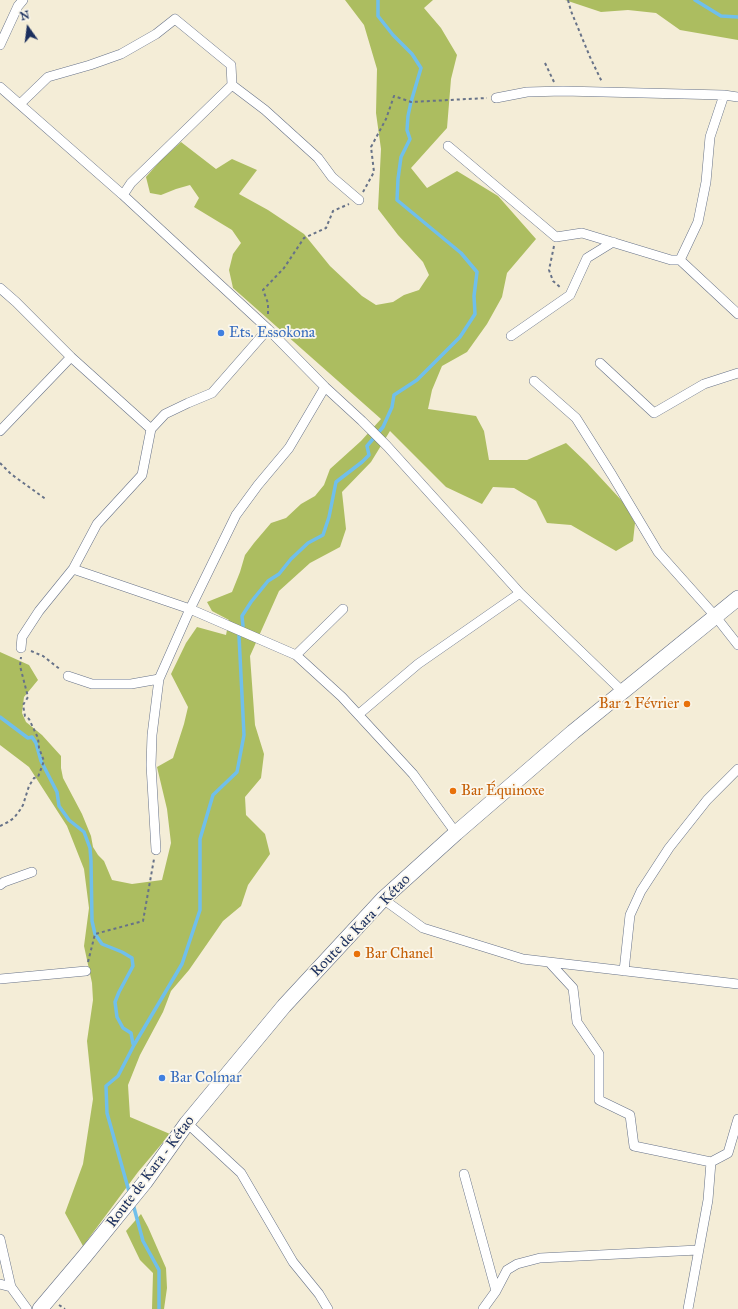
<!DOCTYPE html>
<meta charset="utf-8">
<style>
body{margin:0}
#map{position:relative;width:738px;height:1309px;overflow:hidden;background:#f4edd7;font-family:"IM FELL Great Primer",serif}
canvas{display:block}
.north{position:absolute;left:8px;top:8px;width:40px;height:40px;-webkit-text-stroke:3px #fbf7ec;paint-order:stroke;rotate:346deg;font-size:11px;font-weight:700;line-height:16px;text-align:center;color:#1b2f5e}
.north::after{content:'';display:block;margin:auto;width:14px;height:18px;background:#1b2f5e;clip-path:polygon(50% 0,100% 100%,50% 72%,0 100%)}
</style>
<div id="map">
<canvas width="738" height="1309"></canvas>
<div class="north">N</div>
</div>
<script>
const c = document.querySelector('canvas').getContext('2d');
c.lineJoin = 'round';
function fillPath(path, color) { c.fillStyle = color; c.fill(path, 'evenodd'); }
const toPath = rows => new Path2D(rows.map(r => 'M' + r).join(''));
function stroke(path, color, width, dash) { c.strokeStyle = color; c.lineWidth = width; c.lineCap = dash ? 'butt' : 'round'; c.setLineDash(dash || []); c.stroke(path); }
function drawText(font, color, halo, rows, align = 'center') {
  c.font = font + ' "IM FELL Great Primer",serif'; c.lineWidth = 3.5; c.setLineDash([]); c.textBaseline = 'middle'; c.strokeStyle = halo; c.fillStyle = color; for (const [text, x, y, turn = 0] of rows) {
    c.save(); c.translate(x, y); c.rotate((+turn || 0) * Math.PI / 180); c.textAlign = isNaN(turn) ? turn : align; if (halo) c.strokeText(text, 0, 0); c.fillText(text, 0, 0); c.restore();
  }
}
const green = toPath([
 [345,0,433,0,424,8,441,28,457,55,451,79,447,128,411,168,427,188,457,171,498,196,536,239,507,273,502,297,487,324,467,352,442,366,432,390,428,409,476,416,484,431,489,460,527,460,566,443,587,463,623,502,635,523,633,541,616,551,571,525,547,523,536,501,514,488,493,487,482,504,446,487,390,431,371,462,342,492,346,529,340,547,310,563,279,591,250,656,255,725,264,754,261,778,245,797,246,815,265,834,270,854,248,885,241,906,223,921,189,970,171,991,163,1012,140,1055,128,1085,130,1117,170,1134,138,1172,83,1246,65,1213,83,1164,93,1099,87,1041,93,1000,92,983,84,946,89,908,84,869,67,826,29,767,0,745,0,652,29,665,38,680,24,697,22,713,26,722,42,735,61,756,61,768,63,778,82,814,91,836,93,847,98,855,104,861,112,880,132,884,162,880,171,843,167,809,157,767,173,758,184,724,188,707,171,674,186,643,197,627,226,635,229,620,212,611,207,602,232,592,240,572,245,555,254,543,271,523,286,518,301,504,315,496,324,485,330,469,361,441,381,419,233,288,229,270,233,254,241,243,232,230,194,207,199,198,190,185,176,189,161,195,150,193,146,177,160,161,181,142,216,169,232,159,257,170,239,194,268,210,304,234,330,266,362,296,376,305,393,302,404,295,419,290,429,275,423,262,398,235,378,209,381,149,376,113,377,69,364,25],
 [565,0,738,0,738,40,680,30,656,13,628,10,601,12],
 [141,1214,148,1227,166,1268,167,1288,164,1309,152,1309,153,1273,140,1260,126,1231]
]);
const stream = toPath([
 [695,0,721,16,738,17],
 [0,717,28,738,32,737,36,743,41,761,57,792,59,806,69,820,84,832,90,848,91,861,92,921,95,934,102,944,122,952,132,958,133,966,119,992,115,1002,117,1017,123,1028,131,1033,133,1044],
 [130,1195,107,1113,106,1086,118,1076,134,1045,182,964,200,910,200,839,213,795,237,772,244,735,239,636,243,626,242,616,251,602,268,581,279,574,291,559,308,543,323,535,329,517,336,482,362,462,369,455,367,446,383,427,392,407,394,395,417,380,460,337,475,314,474,296,477,272,461,253,397,200,398,179,401,157,410,139,407,130,408,116,411,102,421,68,412,54,393,35,378,16,378,0],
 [133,1204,143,1241,159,1270,159,1309]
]);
const path = toPath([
 [568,0,571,11,590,57,602,82],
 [545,63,554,82],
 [363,192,374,172,371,147,386,119,394,96,411,102,487,98],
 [554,246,549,270,553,281,561,288],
 [268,314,268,303,263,290,284,268,304,238,326,228,333,211,349,204],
 [0,463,11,474,47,500],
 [31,651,43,656,61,670],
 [0,826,8,822,14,818,20,810,23,805,29,786,34,778,38,777,44,761,39,748,38,738,29,719,25,716,23,705,28,697,20,666,21,657],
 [88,962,95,934,143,921,154,859],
 [59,1305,65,1309]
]);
const street = toPath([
 [0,45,18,6,23,0],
 [232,85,265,110,318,158,332,177,359,200],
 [0,87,123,195,268,329,325,387,362,421,387,446,520,593,623,692],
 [724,95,738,97],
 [496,98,527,92,563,91,724,95,710,137,706,182,698,222,680,260],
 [20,104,48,77,90,65,121,54,156,34,175,19,231,65,232,85,131,183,123,195],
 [448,146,556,237,582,233,671,260,680,260,738,314],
 [0,288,16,302,71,357,151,429,142,475,97,524,73,569,190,609,296,655,342,697,413,774,456,833],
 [511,336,570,295,587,258,613,242],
 [600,363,654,413,704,384,738,373],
 [534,381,576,418,612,475,658,552,716,617,738,645],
 [151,429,165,414,188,403,212,393,268,329],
 [0,431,71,357],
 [21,648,22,637,39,611,73,569],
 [296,655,343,609],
 [68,676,92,684,131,684,159,679,190,609,236,515,258,485,289,448,325,387],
 [359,714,418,664,520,593],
 [156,850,151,765,152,735,159,679],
 [0,885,4,882,32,872],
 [383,899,423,928,523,959,738,984],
 [549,962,573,988,577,1022,599,1054,599,1100,630,1115,634,1146,711,1162,708,1200,688,1309],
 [624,971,630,915,641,891,669,848,707,800,738,769],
 [0,979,86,971],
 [187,1123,241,1173,293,1262,319,1294,328,1309],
 [711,1162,728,1153,738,1119],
 [464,1174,496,1291],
 [0,1239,11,1287,27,1309],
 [0,1284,11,1287],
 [483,1309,496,1291,507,1270,517,1264,540,1258,698,1250]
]);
const primary = toPath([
 [40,1309,84,1257,145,1182,187,1123,284,1006,383,899,456,833,573,732,738,598]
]);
const markers = [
 [221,333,4,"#3f7fe0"],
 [687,704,4,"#e8710a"],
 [453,791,4,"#e8710a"],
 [357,954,4,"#e8710a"],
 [162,1078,4,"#3f7fe0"]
];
const shopNames = [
 ["Ets. Essokona",229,333],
 ["Bar Colmar",170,1078]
];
const foodNames = [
 ["Bar 2 Février",679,704,"right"],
 ["Bar Équinoxe",461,791],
 ["Bar Chanel",365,954]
];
const streetNames = [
 ["Route de Kara - Kétao",361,926,-46],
 ["Route de Kara - Kétao",151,1172,-53]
];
fillPath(green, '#acbd60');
stroke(stream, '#70bfeb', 3.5);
stroke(street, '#677288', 10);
stroke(primary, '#677288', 16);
stroke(path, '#677288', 2, [3, 3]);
stroke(street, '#fff', 9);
stroke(primary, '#fff', 15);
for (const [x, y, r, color] of markers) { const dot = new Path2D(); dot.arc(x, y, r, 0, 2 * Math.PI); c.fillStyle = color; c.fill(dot); stroke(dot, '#fbf7ec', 1.5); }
drawText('15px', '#366cbe', '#fbf7ec', shopNames, 'left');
drawText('15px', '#c56008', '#fbf7ec', foodNames, 'left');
drawText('15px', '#1b2f5e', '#fbf7ec', streetNames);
</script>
